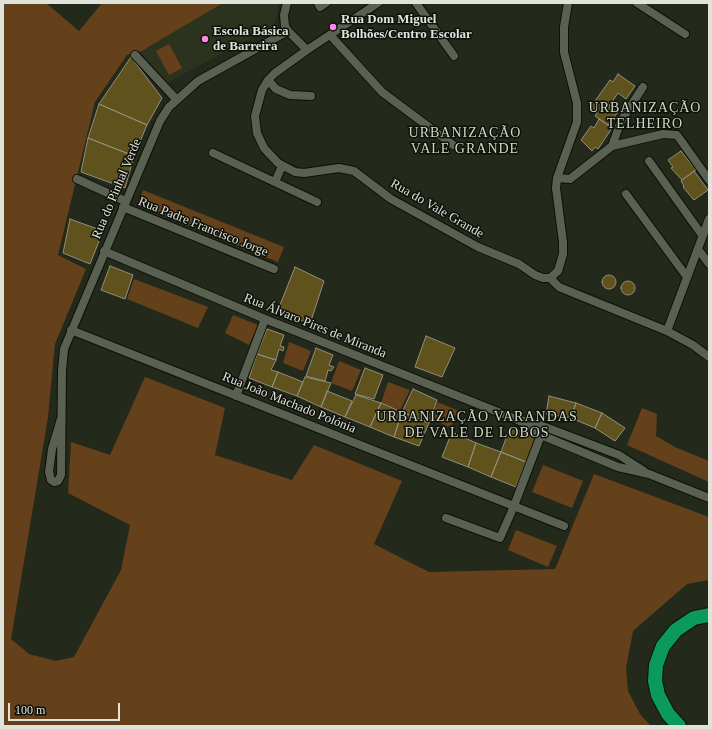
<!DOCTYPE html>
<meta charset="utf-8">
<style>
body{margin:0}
#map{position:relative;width:712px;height:729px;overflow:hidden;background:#23291b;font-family:"Times New Roman",serif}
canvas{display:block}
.frame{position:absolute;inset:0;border:4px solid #dfe3da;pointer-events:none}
.scale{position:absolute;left:8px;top:703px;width:112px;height:18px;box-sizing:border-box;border:2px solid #dfe3da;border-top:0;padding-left:5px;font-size:12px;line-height:14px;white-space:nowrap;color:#dfe3da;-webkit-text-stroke:3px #0e100a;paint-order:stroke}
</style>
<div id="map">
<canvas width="712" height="729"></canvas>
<div class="frame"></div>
<div class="scale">100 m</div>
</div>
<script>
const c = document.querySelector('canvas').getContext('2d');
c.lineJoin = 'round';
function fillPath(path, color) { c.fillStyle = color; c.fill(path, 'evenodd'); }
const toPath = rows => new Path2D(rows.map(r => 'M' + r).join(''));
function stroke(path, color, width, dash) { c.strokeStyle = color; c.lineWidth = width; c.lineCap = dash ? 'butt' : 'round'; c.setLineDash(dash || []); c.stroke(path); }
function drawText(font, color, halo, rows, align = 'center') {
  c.font = font + ' "Times New Roman",serif'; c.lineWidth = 3; c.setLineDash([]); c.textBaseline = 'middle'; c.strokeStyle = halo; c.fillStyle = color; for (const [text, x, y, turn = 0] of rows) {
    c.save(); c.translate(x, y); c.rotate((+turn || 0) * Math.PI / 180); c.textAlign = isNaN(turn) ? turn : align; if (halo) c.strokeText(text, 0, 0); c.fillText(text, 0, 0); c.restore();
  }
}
const built = toPath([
 [223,3,279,3,275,23,272,27,167,83,140,52]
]);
const green = toPath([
 [3,3,46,3,79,31,102,3,223,3,140,52,127,55,95,102,58,255,86,269,55,344,48,417,11,639,29,654,56,661,74,657,121,570,130,525,68,493,71,442,110,455,145,377,225,408,215,455,292,480,314,445,402,481,374,544,429,572,555,569,594,474,709,517,709,580,687,584,633,631,626,668,628,691,640,714,651,726,3,726],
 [169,44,182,68,169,75,156,51],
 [143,190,284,247,278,262,137,205],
 [134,279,208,307,198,328,127,299],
 [233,315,258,325,249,345,225,333],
 [289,342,311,351,303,371,283,363],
 [339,361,361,370,352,391,331,383],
 [388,382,410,390,400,410,381,403],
 [437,402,457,410,451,428,432,419],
 [642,408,657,414,656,436,675,447,709,461,709,482,627,445],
 [543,465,583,481,572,508,532,492],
 [516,530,557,546,548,567,508,550]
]);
const building = toPath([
 [131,57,162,98,147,125,99,104,131,57],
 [618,74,635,86,626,99,618,93,609,106,618,112,608,125,595,116,597,113,590,108,610,80,613,82,618,74],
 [99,104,147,125,134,156,88,138,99,104],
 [599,119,612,128,598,149,595,147,592,151,581,140,591,126,594,128,599,119],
 [88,138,134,156,125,188,81,172,88,138],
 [681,151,696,170,682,180,671,168,673,167,668,160,681,151],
 [694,171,708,190,694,200,683,187,684,186,681,181,694,171],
 [70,219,103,231,90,264,63,253,70,219],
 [110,266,133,275,125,299,101,290,110,266],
 [295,267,324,281,310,324,278,310,295,267],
 '602 282a7 7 0 1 1 14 0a7 7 0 1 1-14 0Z',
 '621 288a7 7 0 1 1 14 0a7 7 0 1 1-14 0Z',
 [267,329,284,335,280,346,284,347,283,351,279,349,276,360,257,354,267,329],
 [426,336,455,348,442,377,415,367,426,336],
 [316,348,333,355,329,365,334,367,331,371,328,370,325,381,306,376,316,348],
 [257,354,276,360,271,370,278,372,272,387,249,378,257,354],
 [365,368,383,375,374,399,355,394,365,368],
 [278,372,303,382,297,396,272,387,278,372],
 [305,377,331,383,321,407,297,396,305,377],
 [413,389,437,400,429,423,402,412,413,389],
 [327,391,352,401,345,417,321,407,327,391],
 [356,395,381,403,370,427,345,417,356,395],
 [549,396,576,403,571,418,546,414,549,396],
 [381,403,402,412,394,437,370,427,381,403],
 [576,403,602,413,595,428,571,418,576,403],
 [402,412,429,423,419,446,394,437,402,412],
 [602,413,625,428,615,441,595,428,602,413],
 [510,427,537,438,526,462,501,452,510,427],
 [452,432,476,443,468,467,442,457,452,432],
 [476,443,501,452,491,477,468,467,476,443],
 [501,452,526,462,516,487,491,477,501,452]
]);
const minor = toPath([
 [287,3,284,15,285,26,288,31,307,50],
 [318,3,320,7,326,3],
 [378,3,307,50,275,73,268,80,262,90,255,116,257,133,264,148,278,163,295,172,304,173,339,168,354,171,391,199,478,247,519,264,535,275,543,278,550,278],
 [416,3,454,56],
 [637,3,685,34],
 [331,36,382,92,453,145],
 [135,55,176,99],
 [268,80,276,89,290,95,311,96],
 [612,146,663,134,677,135,709,180],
 [213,153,317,202],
 [649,161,702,235],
 [557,178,570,179,612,146,621,121,643,87],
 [77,179,125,201],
 [275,182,282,166],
 [626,194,687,277],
 [123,207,274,269],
 [698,249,709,264],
 [104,251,265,319,518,420,541,435,618,467,649,474,709,498],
 [550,278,558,271,563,254,563,242,556,188,557,178,577,122,577,103,564,52,564,27,568,3],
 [550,278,559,287,667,331,693,345,709,357],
 [71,330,564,526],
 [667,331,709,219],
 [236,396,265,319],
 [61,419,52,449,49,472,51,480,54,482,58,481,61,475,62,370,64,349,160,121,169,107,198,81,288,31],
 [519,420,532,422,619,455,644,471],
 [446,518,500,538,514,506,541,435]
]);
const motorway = toPath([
 [679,726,668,714,658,695,655,681,656,665,663,646,676,630,694,618,709,615]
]);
const markers = [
 [333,27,4,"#fb87e6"],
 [205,39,4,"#fb87e6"]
];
const poiNames = [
 ["Rua Dom Miguel",341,20],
 ["Bolhões/Centro Escolar",341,35],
 ["Escola Básica",213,32],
 ["de Barreira",213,47]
];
const streetNames = [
 ["Rua do Pinhal Verde",117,189,-67],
 ["Rua do Vale Grande",437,209,30],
 ["Rua Padre Francisco Jorge",203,227,22],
 ["Rua Álvaro Pires de Miranda",315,326,22],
 ["Rua João Machado Polónia",289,403,22]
];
const neighbourhoodNames = [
 ["URBANIZAÇÃO",645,108],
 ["TELHEIRO",645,124],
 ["URBANIZAÇÃO",465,133],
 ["VALE GRANDE",465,149],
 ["URBANIZAÇÃO VARANDAS",477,417],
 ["DE VALE DE LOBOS",477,433]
];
fillPath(built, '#2b331f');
fillPath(green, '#64411a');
fillPath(building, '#5f521c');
stroke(building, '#928e7d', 1);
stroke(minor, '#0d1106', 10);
stroke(motorway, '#0d1106', 16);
stroke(minor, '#5a6152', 8);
stroke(motorway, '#0c9a5c', 14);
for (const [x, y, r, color] of markers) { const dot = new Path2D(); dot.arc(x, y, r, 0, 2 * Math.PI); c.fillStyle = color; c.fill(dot); stroke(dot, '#0e100a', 1.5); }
drawText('bold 13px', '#dfe3da', '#0e100a', poiNames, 'left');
drawText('13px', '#dfe3da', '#0e100a', streetNames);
c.letterSpacing = '1px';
drawText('14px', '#d0d8c6', '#0e100a', neighbourhoodNames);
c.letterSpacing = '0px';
</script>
